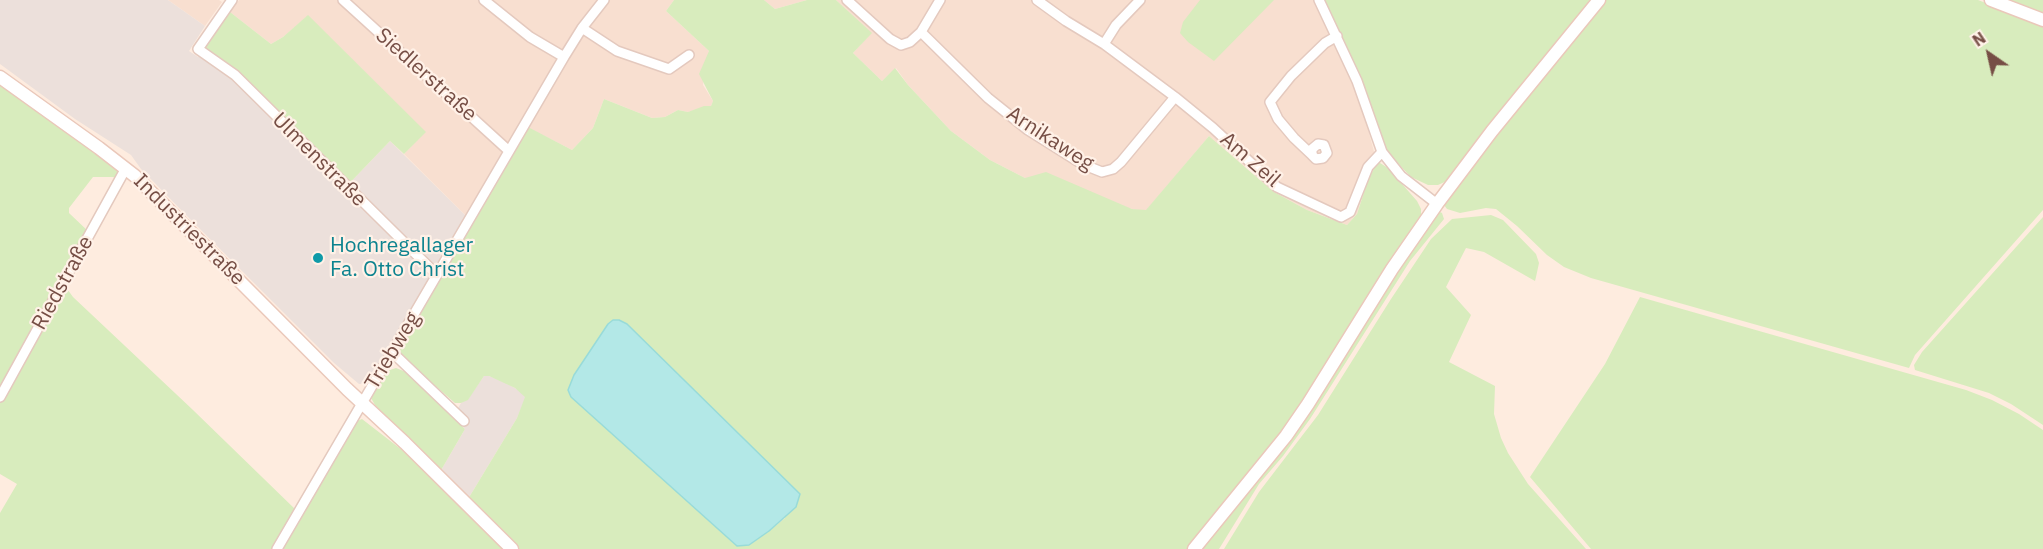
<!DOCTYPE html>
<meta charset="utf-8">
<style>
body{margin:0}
#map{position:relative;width:2043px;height:549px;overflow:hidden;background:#feecdf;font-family:"IBM Plex Sans",sans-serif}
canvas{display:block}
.north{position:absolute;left:1959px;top:24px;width:60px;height:60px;-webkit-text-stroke:4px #fff1e7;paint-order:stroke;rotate:326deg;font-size:16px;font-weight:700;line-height:24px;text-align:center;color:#764e45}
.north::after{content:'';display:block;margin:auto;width:21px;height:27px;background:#764e45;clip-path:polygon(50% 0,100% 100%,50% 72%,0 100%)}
</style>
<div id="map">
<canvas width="2043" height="549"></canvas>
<div class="north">N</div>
</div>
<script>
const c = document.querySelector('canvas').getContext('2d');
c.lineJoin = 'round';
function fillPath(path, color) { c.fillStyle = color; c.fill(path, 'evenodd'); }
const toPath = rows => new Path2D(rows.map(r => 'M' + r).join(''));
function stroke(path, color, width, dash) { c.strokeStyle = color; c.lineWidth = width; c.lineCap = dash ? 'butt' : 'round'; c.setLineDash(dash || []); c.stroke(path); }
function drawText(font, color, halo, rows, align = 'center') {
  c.font = font + ' "IBM Plex Sans",sans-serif'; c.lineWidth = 4.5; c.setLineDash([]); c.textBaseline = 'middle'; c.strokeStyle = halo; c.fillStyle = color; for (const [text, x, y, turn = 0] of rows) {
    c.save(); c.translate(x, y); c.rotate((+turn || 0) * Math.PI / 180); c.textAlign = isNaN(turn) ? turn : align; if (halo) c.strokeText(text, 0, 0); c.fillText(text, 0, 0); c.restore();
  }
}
const residential = toPath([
 [168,0,219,0,222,2,205,26],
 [239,0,674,0,666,11,709,51,703,85,713,101,711,106,708,107,688,112,678,110,665,117,652,118,604,99,593,128,572,150,521,124,466,216,404,154,425,132,308,16,283,37,271,44,230,12],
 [764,0,807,0,775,9],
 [836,0,1314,0,1340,53,1355,90,1364,114,1377,163,1368,180,1357,214,1347,225,1307,210,1274,192,1209,136,1146,211,1132,209,1025,178,990,160,951,131,908,85,896,68,882,81,853,53,871,33]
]);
const industrial = toPath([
 [0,0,168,0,205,26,189,51,198,57,201,54,231,75,343,190,390,141,466,216,369,383,359,384,334,363,190,219,141,169,131,155,75,119,0,64],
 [484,376,489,376,502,381,522,392,526,397,517,418,468,499,440,472,465,429,453,417,461,403,468,399]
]);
const green = toPath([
 [674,0,764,0,775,9,807,0,836,0,872,33,853,53,882,81,895,68,908,85,951,131,990,160,1025,178,1046,172,1132,209,1146,210,1209,136,1274,192,1307,210,1347,225,1357,214,1368,180,1377,163,1380,163,1388,168,1417,201,1421,209,1421,217,1293,418,1188,549,518,549,468,499,517,418,525,397,515,388,489,376,484,376,468,400,461,403,455,403,401,356,400,347,528,127,572,150,593,128,604,99,652,118,665,117,678,110,688,112,704,106,711,106,713,101,699,74,709,51,666,11],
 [613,320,618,320,627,324,785,518,769,531,749,545,737,546,572,397,568,390],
 [1200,0,1274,0,1214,61,1188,42,1180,33,1183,22],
 [1324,0,1593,0,1449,180,1438,185,1428,185,1411,177,1388,153,1380,136,1364,88],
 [1605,0,1978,0,2043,25,2043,210,1915,355,1909,368,1591,278,1564,267,1547,255,1517,226,1496,209,1486,208,1460,213,1447,209,1444,205,1445,200],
 [2002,0,2043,0,2043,16],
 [230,12,271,44,283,37,308,15,426,132,404,154,390,141,343,190,231,75,201,54],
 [0,83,121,171,117,179,113,177,93,177,69,208,69,213,89,232,62,282,73,297,193,410,297,511,353,423,362,419,411,457,505,549,0,549,0,513,17,484,0,474],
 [1440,212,1442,213,1444,219,1410,261,1310,419,1283,456,1259,484,1219,549,1200,549,1411,249,1436,214],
 [1491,215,1503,220,1536,254,1539,263,1536,277,1535,281,1484,252,1466,248,1446,287,1471,315,1449,362,1495,386,1494,414,1501,438,1508,453,1528,484,1586,549,1224,549,1259,492,1318,415,1391,299,1431,239,1452,219],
 [2043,217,2043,425,2011,404,1989,393,1915,370,1914,365,1922,352],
 [1640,297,1966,390,1992,400,2019,414,2043,430,2043,549,1591,549,1530,477,1605,364],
 [396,368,406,372,465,429,440,472,375,405,371,398,383,374,387,371]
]);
const water = toPath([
 [613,320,619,320,627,324,800,494,796,507,769,531,749,545,737,546,571,397,568,390,574,375,608,324,613,320]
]);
const street = toPath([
 [232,0,198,49,235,75,437,275],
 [343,0,509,151],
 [484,0,530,37,564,57],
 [847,0,890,39,901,45,910,42,921,32,940,0],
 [1037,0,1066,21,1104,44,1175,97,1213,128,1277,187,1341,217,1350,212,1368,167,1382,152],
 [1319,0,1357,81,1382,152,1401,176,1437,204],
 [582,28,617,51,669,69,689,55],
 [921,32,988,98,1028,130,1082,164,1102,172,1113,169,1121,162,1175,97],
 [1104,44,1116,25,1140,0],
 [1318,144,1324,145,1327,153,1323,158,1316,159,1312,155,1312,149,1318,144],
 [1312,155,1294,138,1278,119,1270,102,1291,76,1325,43,1337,36],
 [393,353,464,421],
 [0,397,126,168],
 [277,549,564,57,582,28,604,0]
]);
const secondary = toPath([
 [1991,0,2043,20],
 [0,77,99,148,135,176,347,389,405,443,512,549],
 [1194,549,1286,436,1308,404,1392,269,1437,204,1492,131,1599,0]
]);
const markers = [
 [318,258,6,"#0f9aa8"]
];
const streetNames = [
 ["Siedlerstraße",426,75,42],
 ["Arnikaweg",1050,139,33],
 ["Ulmenstraße",319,160,45],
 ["Am Zeil",1250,160,41],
 ["Industriestraße",189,230,45],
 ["Riedstraße",63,283,-61],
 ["Triebweg",393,351,-59]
];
const cultureNames = [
 ["Hochregallager",330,246],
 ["Fa. Otto Christ",330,270]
];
fillPath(residential, '#f8dfd0');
fillPath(industrial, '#ece0db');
fillPath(green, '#d8ecbd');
fillPath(water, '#b3e8e7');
stroke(water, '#98dbd9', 1.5);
stroke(street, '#e4c9be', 12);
stroke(secondary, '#eac8ba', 15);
stroke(street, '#fff', 9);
stroke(secondary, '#fff', 12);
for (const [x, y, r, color] of markers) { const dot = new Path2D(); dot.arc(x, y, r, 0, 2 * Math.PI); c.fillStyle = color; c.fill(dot); stroke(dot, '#fff1e7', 2); }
drawText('21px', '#764e45', '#fff1e7', streetNames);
drawText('21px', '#0d838f', '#fff1e7', cultureNames, 'left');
</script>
